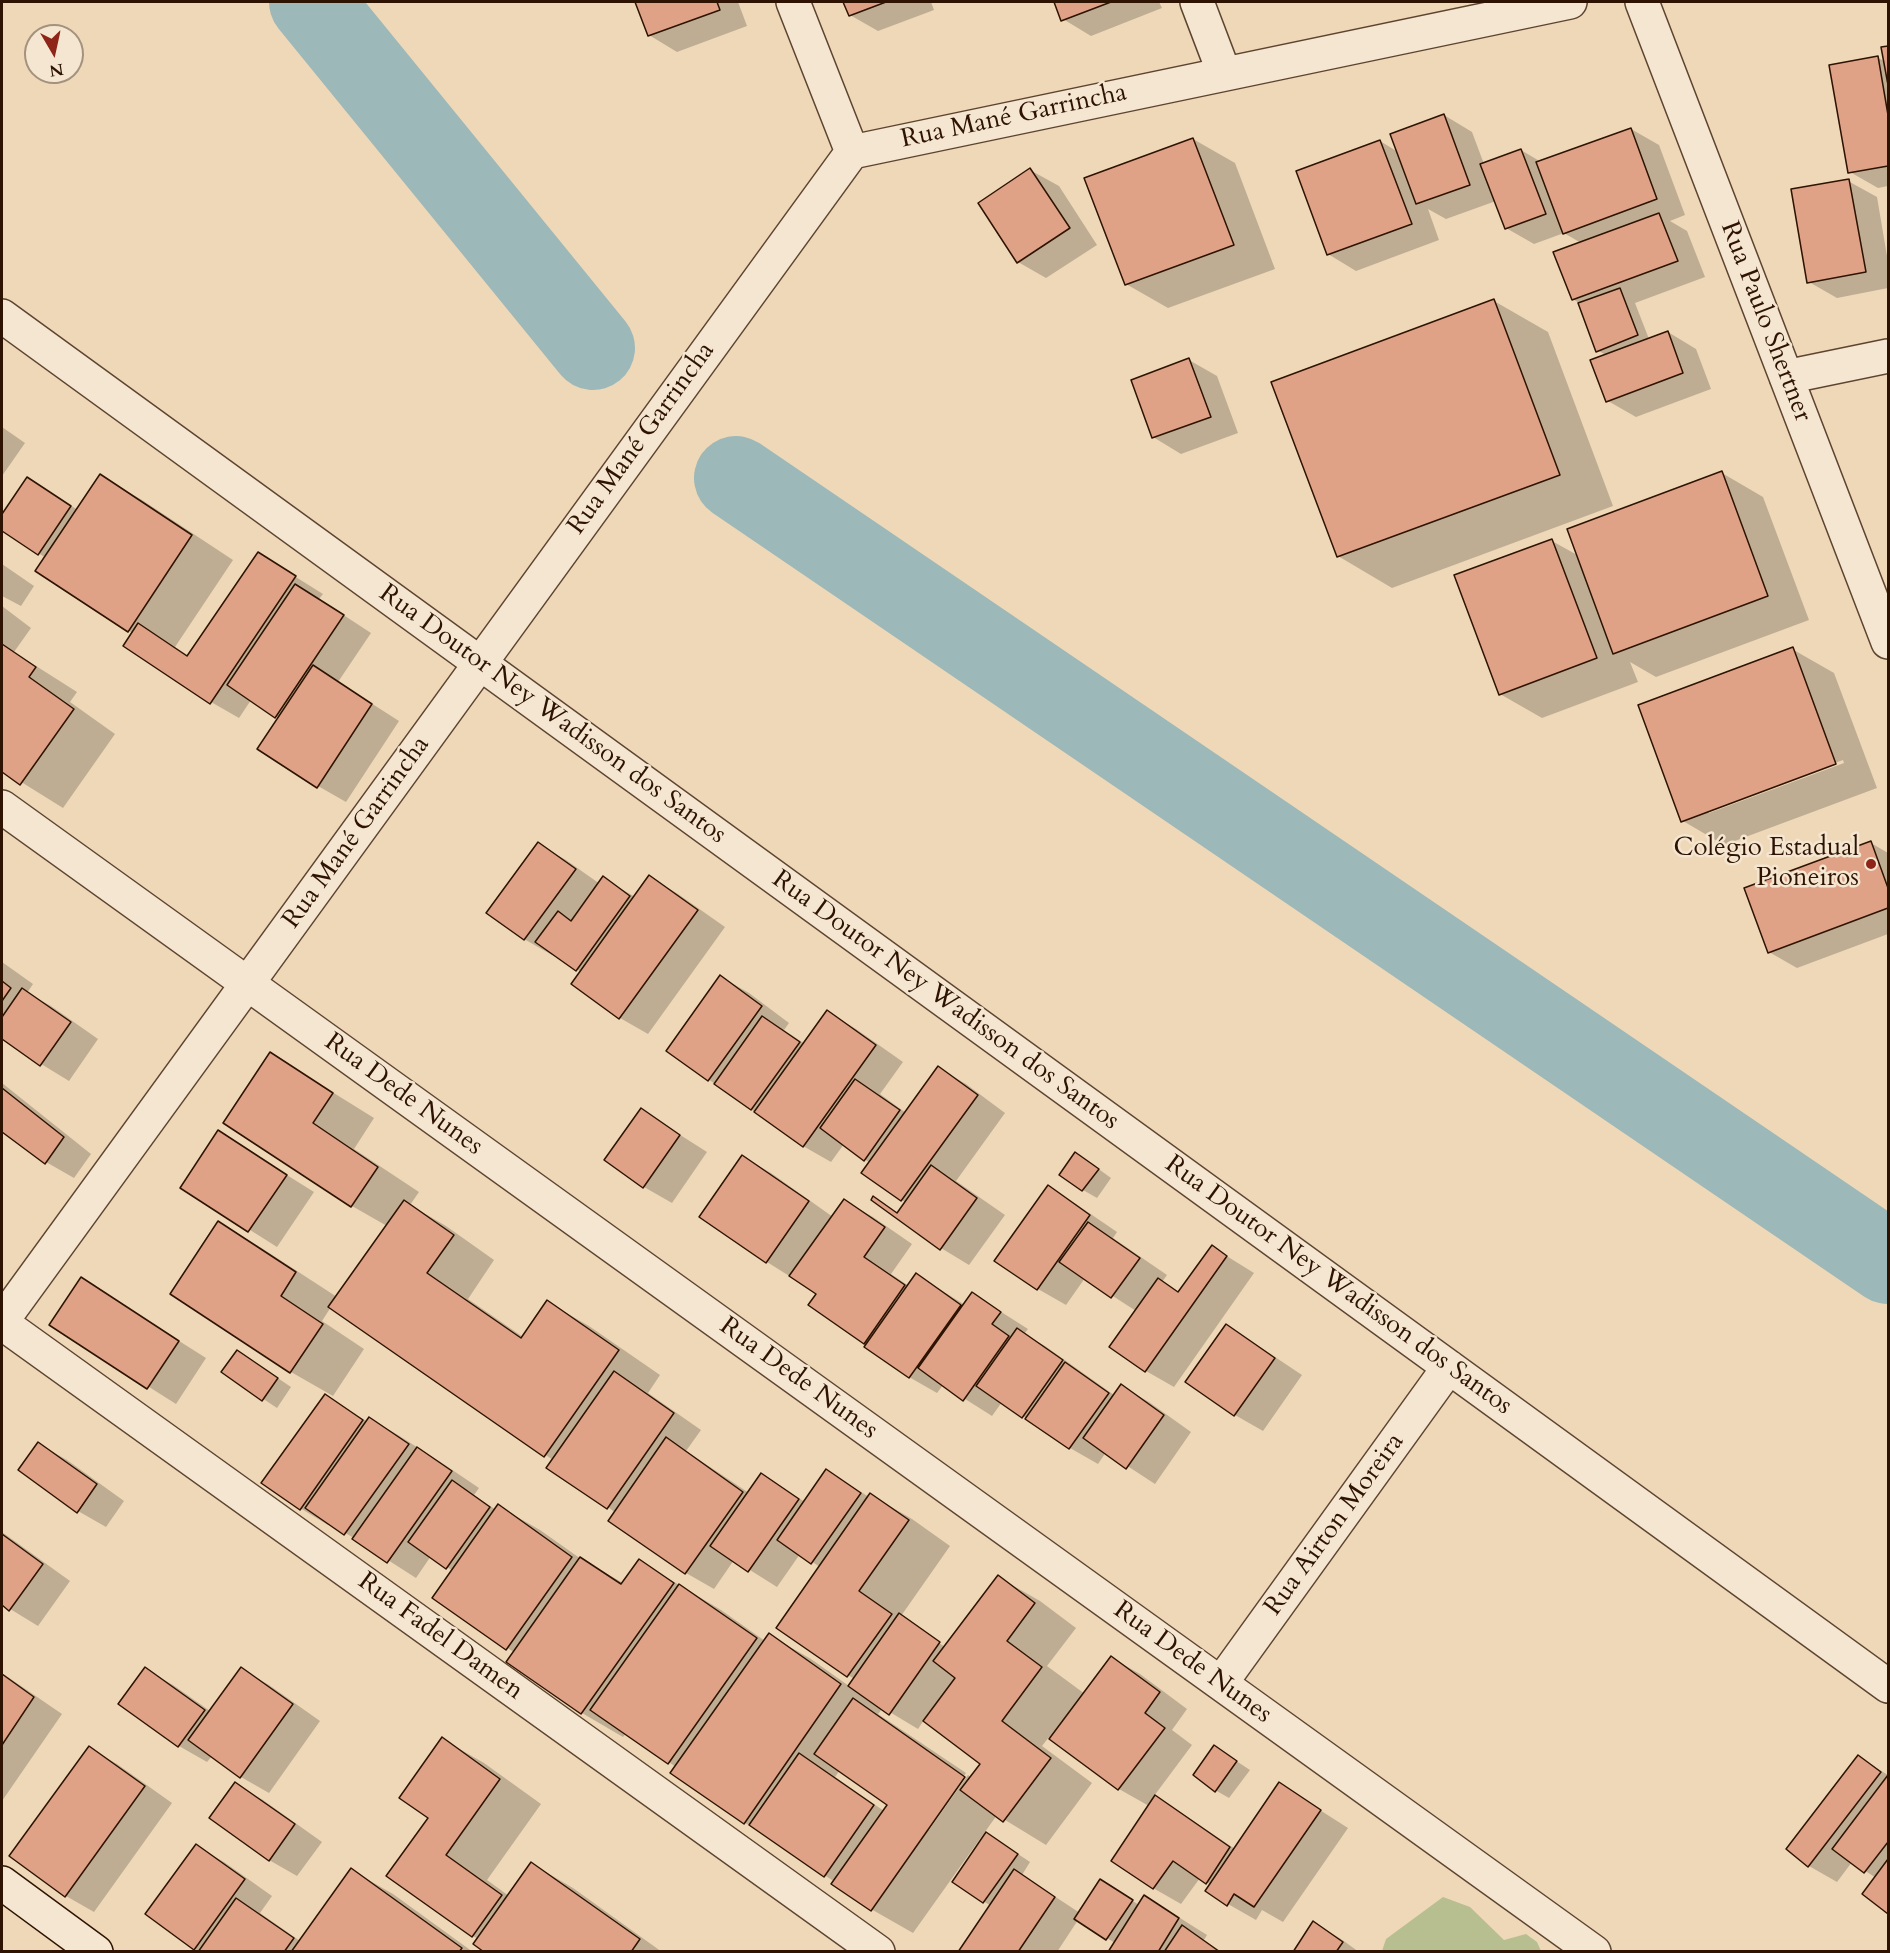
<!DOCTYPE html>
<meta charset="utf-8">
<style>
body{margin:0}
#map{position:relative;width:1890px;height:1953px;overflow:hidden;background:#eed8b8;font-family:Cardo,serif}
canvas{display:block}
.frame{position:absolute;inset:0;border:3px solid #2e1302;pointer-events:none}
.north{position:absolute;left:24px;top:24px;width:60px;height:60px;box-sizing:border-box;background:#f4e6d1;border:2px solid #a5927e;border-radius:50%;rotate:171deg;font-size:16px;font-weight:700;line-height:24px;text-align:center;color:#2e1302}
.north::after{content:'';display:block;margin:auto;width:21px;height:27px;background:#8f2418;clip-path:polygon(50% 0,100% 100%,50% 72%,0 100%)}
</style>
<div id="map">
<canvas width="1890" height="1953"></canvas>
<div class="frame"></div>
<div class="north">N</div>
</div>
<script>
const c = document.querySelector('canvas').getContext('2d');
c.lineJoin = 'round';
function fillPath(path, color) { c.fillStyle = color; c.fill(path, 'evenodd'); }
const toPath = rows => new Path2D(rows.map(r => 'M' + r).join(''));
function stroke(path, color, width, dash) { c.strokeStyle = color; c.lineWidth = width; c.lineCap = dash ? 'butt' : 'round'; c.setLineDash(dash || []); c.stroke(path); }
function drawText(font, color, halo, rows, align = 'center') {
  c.font = font + ' Cardo,serif'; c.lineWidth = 5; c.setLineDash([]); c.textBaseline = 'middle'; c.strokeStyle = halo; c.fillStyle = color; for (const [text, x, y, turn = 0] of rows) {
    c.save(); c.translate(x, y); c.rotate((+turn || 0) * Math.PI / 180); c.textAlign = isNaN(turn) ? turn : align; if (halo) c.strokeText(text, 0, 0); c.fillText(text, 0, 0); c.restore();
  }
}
const green = toPath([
 [1443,1897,1470,1907,1504,1940,1526,1934,1537,1942,1541,1951,1382,1951,1386,1939]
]);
const shadow = toPath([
 [637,2,738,2,747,26,677,52,649,35],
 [845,2,931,2,934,10,878,31,850,15],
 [1056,2,1159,2,1162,8,1091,36,1063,19],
 [1888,47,1888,186,1878,188,1850,172,1878,58,1886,62,1883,48],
 [1444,115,1472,132,1484,164,1521,150,1541,162,1631,129,1659,145,1685,215,1670,221,1687,231,1705,277,1635,303,1649,339,1668,332,1696,349,1711,389,1636,417,1608,401,1606,355,1597,350,1579,303,1573,299,1581,243,1564,233,1534,244,1506,228,1496,201,1446,219,1428,209,1439,240,1356,271,1328,254,1380,141,1398,152],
 [1193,139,1235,163,1275,269,1168,308,1126,284],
 [1030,170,1059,186,1097,245,1046,278,1018,262],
 [1848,181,1877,197,1888,262,1888,288,1837,298,1809,282],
 [1494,301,1548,332,1613,506,1392,588,1338,556],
 [1189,360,1217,376,1238,433,1181,454,1153,437],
 [2,427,25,443,2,476],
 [1722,473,1763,497,1809,620,1656,677,1630,662,1638,682,1542,718,1500,694,1552,541,1579,556],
 [100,476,142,500,233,560,175,647,189,656,259,554,323,594,319,599,371,633,338,682,399,721,346,802,318,786,279,718,251,700,239,718,211,702,46,558,2,529,2,517,27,479,78,510],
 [2,564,34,586,21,606,2,596],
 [2,606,31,628,14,652,77,692,70,702,115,734,63,808,2,770],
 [1792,649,1834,673,1877,788,1724,845,1683,821],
 [1843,760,1844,763,1709,813,1709,810],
 [1871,843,1888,853,1888,934,1797,968,1769,952],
 [538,844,566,860,600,884,603,878,635,897,650,877,678,894,725,927,648,1034,620,1018,581,972,554,953,552,955,524,939],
 [2,962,33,984,27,993,51,1006,98,1039,69,1081,2,1040],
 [721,977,749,993,789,1023,784,1030,805,1044,828,1012,856,1029,903,1062,880,1094,906,1113,938,1068,966,1084,1005,1113,956,1181,1005,1215,969,1265,941,1248,873,1200,899,1213,906,1203,863,1173,870,1163,844,1144,831,1162,803,1146,708,1079],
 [271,1054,374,1118,354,1149,419,1192,410,1205,446,1226,494,1260,468,1299,523,1337,547,1302,589,1326,660,1375,648,1393,701,1430,686,1451,749,1493,762,1475,805,1502,827,1471,869,1497,871,1495,912,1519,950,1546,901,1616,924,1630,924,1633,945,1647,947,1645,927,1631,947,1645,998,1577,1040,1601,1076,1628,1047,1666,1085,1694,1112,1658,1140,1674,1187,1709,1172,1730,1192,1745,1154,1796,1183,1814,1235,1849,1279,1784,1348,1828,1283,1922,1262,1910,1256,1920,1228,1904,1211,1885,1200,1878,1181,1904,1153,1888,1149,1806,1119,1789,1049,1737,1042,1746,1092,1783,1046,1845,997,1815,913,1933,871,1909,835,1882,744,1822,676,1767,626,1733,623,1737,582,1713,508,1662,515,1653,434,1598,453,1571,431,1556,416,1578,330,1523,328,1525,300,1508,325,1396,368,1422,370,1419,398,1435,445,1465,479,1488,474,1495,496,1510,498,1506,540,1530,581,1559,623,1583,639,1561,721,1610,765,1641,769,1635,811,1659,849,1686,854,1679,778,1627,820,1567,800,1554,777,1587,734,1560,714,1589,686,1573,553,1460,331,1307,322,1321,364,1349,333,1396,291,1372,172,1294,219,1223,260,1247,337,1297,387,1226,352,1206,225,1123],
 [883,1708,918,1729,924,1720,982,1764,972,1778,968,1775,929,1830,926,1830,966,1773,878,1714],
 [840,1770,889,1804,884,1811,835,1777],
 [2,1083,91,1154,74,1178,46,1162,2,1131],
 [641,1110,707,1152,672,1203,644,1187],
 [218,1132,314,1192,277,1247,182,1187],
 [743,1157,771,1173,833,1217,845,1201,873,1217,912,1244,891,1274,909,1286,917,1275,965,1305,973,1294,1028,1329,1024,1334,1045,1346,1114,1395,1121,1386,1149,1402,1191,1432,1155,1484,1106,1452,1098,1464,1070,1448,1002,1402,992,1416,943,1385,937,1393,909,1377,865,1343,818,1294,767,1262],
 [1089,1162,1111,1178,1097,1198,1083,1190],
 [1048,1187,1076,1204,1117,1232,1113,1238,1167,1275,1162,1282,1180,1293,1212,1247,1254,1273,1174,1387,1146,1371,1136,1311,1085,1278,1066,1305,1038,1289,997,1260],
 [81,1279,206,1358,176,1404,51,1325],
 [1226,1326,1254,1343,1302,1375,1263,1431,1235,1415],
 [251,1360,291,1387,277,1408,223,1372],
 [39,1444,67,1460,124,1501,106,1527,78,1511,21,1470],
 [2,1532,70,1581,38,1626,2,1604],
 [145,1669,173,1685,210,1711,241,1669,269,1685,320,1721,269,1793,241,1777,212,1756,207,1762,179,1746,120,1704],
 [2,1673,62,1714,2,1801],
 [442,1739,484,1763,541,1804,487,1880,509,1896,532,1864,573,1888,662,1952,486,1952,478,1939,473,1936,430,1818],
 [1215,1747,1250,1770,1229,1798,1215,1790],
 [89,1748,117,1764,172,1803,94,1912,66,1896,11,1856],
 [1858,1757,1888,1775,1888,1912,1864,1894,1876,1878,1852,1862,1837,1882,1809,1866,1788,1849],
 [235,1784,263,1800,322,1842,297,1876,269,1860],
 [1000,1842,1030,1862,1022,1875,1080,1913,1114,1889,1139,1905,1144,1897,1172,1913,1207,1935,1204,1940,1222,1952,1110,1952,1115,1943,1078,1920,1057,1952,960,1952,991,1906,954,1882],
 [196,1846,224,1862,272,1896,260,1913,300,1941,351,1870,393,1894,473,1952,200,1952,195,1949],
 [1314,1923,1341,1939,1359,1952,1295,1952]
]);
const river = toPath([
 [311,2,593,348],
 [736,478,1888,1262]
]);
const building = toPath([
 [635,2,717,2,720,10,648,36,635,2],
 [843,2,886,2,849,16,843,2],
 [1054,2,1111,2,1061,21,1054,2],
 [1888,46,1888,85,1881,47,1888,46],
 [1878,56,1888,115,1888,166,1848,173,1829,65,1878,56],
 [1444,114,1470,185,1416,204,1390,134,1444,114],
 [1631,128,1657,199,1563,234,1536,162,1631,128],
 [1193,138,1234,245,1125,285,1084,178,1193,138],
 [1380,140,1412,224,1327,255,1296,171,1380,140],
 [1521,149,1546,214,1505,229,1480,164,1521,149],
 [1030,168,1070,228,1017,263,978,203,1030,168],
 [1849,179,1866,272,1807,283,1791,189,1849,179],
 [1659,213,1678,261,1572,300,1553,252,1659,213],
 [1620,288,1638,335,1596,352,1578,303,1620,288],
 [1494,299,1560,475,1337,557,1271,382,1494,299],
 [1668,331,1683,373,1606,402,1590,360,1668,331],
 [1189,358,1211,417,1152,438,1131,380,1189,358],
 [1722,471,1768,596,1613,654,1567,529,1722,471],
 [100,474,192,535,128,632,35,571,100,474],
 [27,477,71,506,38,555,2,531,2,514,27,477],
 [1552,539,1597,658,1499,695,1454,575,1552,539],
 [258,552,296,576,210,704,123,646,138,623,187,656,258,552],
 [295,584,344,615,275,718,227,685,295,584],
 [2,644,36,667,29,677,74,709,20,785,2,772,2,644],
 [1793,647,1836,764,1681,822,1638,705,1793,647],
 [313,665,372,704,317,788,257,749,313,665],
 [1871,841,1888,888,1888,908,1768,953,1744,888,1871,841],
 [538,842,576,869,524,940,486,913,538,842],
 [649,875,698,910,619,1019,571,984,649,875],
 [603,876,630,896,576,971,535,942,558,911,571,921,603,876],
 [720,975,762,1006,708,1081,666,1051,720,975],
 [2,981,11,988,2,1001,2,981],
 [22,988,71,1022,40,1066,2,1039,2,1017,22,988],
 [827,1010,876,1045,803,1147,754,1112,827,1010],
 [762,1016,800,1042,751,1110,714,1084,762,1016],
 [270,1052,333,1093,313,1123,378,1167,351,1207,223,1123,270,1052],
 [938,1066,978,1095,901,1201,861,1173,938,1066],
 [855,1079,900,1110,864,1161,820,1128,855,1079],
 [2,1088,64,1137,45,1164,2,1132,2,1088],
 [641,1108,680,1135,643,1188,604,1160,641,1108],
 [218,1130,287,1175,248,1232,180,1188,218,1130],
 [1075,1152,1099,1169,1082,1191,1059,1175,1075,1152],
 [742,1155,809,1201,766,1263,699,1217,742,1155],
 [931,1165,977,1198,940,1250,871,1200,873,1196,897,1213,931,1165],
 [1048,1185,1090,1215,1037,1290,994,1261,1048,1185],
 [844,1199,885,1227,864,1257,905,1285,864,1344,808,1305,816,1294,789,1276,844,1199],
 [404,1200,454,1235,427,1273,521,1338,547,1300,619,1350,544,1457,328,1307,404,1200],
 [218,1221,296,1272,281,1296,323,1324,290,1373,170,1294,218,1221],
 [1088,1222,1140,1258,1111,1298,1059,1262,1088,1222],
 [1212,1245,1227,1256,1145,1372,1109,1347,1158,1278,1178,1292,1212,1245],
 [916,1273,961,1305,909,1378,864,1347,916,1273],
 [81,1277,179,1341,147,1389,49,1325,81,1277],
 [972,1292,1001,1312,992,1324,1009,1336,963,1401,918,1368,972,1292],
 [1226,1324,1275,1358,1234,1416,1185,1382,1226,1324],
 [1017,1328,1063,1360,1022,1418,976,1386,1017,1328],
 [237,1350,278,1378,262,1401,221,1372,237,1350],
 [1065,1362,1109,1393,1069,1449,1025,1419,1065,1362],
 [614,1371,674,1413,607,1509,546,1468,614,1371],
 [1121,1384,1164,1415,1126,1469,1083,1438,1121,1384],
 [325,1394,363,1420,300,1510,261,1483,325,1394],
 [369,1417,409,1444,344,1535,305,1508,369,1417],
 [666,1437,743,1492,685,1574,608,1521,666,1437],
 [38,1442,97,1484,77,1513,18,1470,38,1442],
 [417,1447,452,1471,387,1563,352,1539,417,1447],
 [826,1469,861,1493,811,1564,777,1540,826,1469],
 [761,1473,799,1499,748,1572,710,1546,761,1473],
 [452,1480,490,1507,446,1569,408,1542,452,1480],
 [870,1493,909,1520,859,1591,892,1614,847,1677,776,1628,870,1493],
 [498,1504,572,1557,506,1650,432,1598,498,1504],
 [2,1534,43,1564,9,1611,2,1605,2,1534],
 [580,1557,621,1584,639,1559,674,1583,581,1714,506,1662,580,1557],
 [998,1575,1035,1603,1007,1641,1042,1667,1002,1721,1051,1758,1003,1822,960,1790,980,1764,923,1721,955,1678,933,1661,998,1575],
 [679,1584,757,1638,668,1764,590,1710,679,1584],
 [899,1613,940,1642,889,1715,848,1686,899,1613],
 [769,1633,841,1684,744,1824,670,1773,769,1633],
 [1111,1656,1160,1692,1145,1713,1165,1728,1118,1790,1049,1739,1111,1656],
 [145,1667,205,1710,178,1747,118,1704,145,1667],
 [241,1667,293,1704,240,1778,188,1740,241,1667],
 [2,1674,34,1697,2,1745,2,1674],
 [853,1698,965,1777,871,1911,831,1884,887,1805,814,1754,853,1698],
 [442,1737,500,1779,446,1855,502,1895,472,1937,386,1876,428,1818,399,1798,442,1737],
 [1214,1745,1237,1761,1215,1792,1193,1775,1214,1745],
 [89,1746,145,1786,65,1897,9,1856,89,1746],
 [799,1753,874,1805,824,1877,749,1825,799,1753],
 [1858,1755,1881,1772,1808,1867,1786,1849,1858,1755],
 [1888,1775,1888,1842,1864,1873,1832,1849,1888,1775],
 [235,1782,295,1824,269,1861,209,1818,235,1782],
 [1279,1782,1321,1810,1254,1907,1234,1894,1227,1906,1205,1891,1279,1782],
 [1155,1795,1230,1847,1206,1884,1173,1861,1153,1889,1111,1861,1155,1795],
 [986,1832,1018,1854,983,1903,952,1882,986,1832],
 [196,1844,245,1879,194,1950,145,1914,196,1844],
 [1888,1859,1888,1914,1862,1894,1888,1859],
 [531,1862,640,1939,631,1952,484,1952,473,1944,531,1862],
 [351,1868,462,1948,459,1952,291,1952,351,1868],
 [1014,1869,1055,1897,1018,1952,958,1952,1014,1869],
 [1100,1879,1133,1900,1106,1940,1074,1919,1100,1879],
 [1144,1895,1179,1918,1158,1952,1108,1952,1144,1895],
 [236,1898,294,1938,284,1952,198,1952,236,1898],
 [1313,1921,1343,1942,1336,1952,1293,1952,1313,1921],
 [1182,1925,1220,1952,1164,1952,1182,1925]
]);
const street = toPath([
 [793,2,852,152],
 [1197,2,1224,73],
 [1642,2,1888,642],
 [2,316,1888,1686],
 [1786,377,1888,356],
 [2,807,1594,1952],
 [2,1321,852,152,1570,2],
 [2,1323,878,1952],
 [1221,1683,1449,1367]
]);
const secondary = toPath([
 [2,1883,96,1952]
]);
const markers = [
 [1871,864,6,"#8f2418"]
];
const streetNames = [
 ["Rua Mané Garrincha",1014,117,-12],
 ["Rua Paulo Shertner",1765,322,69],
 ["Rua Mané Garrincha",642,439,-54],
 ["Rua Doutor Ney Wadisson dos Santos",552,715,36],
 ["Rua Mané Garrincha",357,833,-54],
 ["Rua Doutor Ney Wadisson dos Santos",945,1001,36],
 ["Rua Dede Nunes",403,1095,36],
 ["Rua Doutor Ney Wadisson dos Santos",1338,1286,36],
 ["Rua Dede Nunes",798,1379,36],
 ["Rua Airton Moreira",1335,1525,-54],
 ["Rua Fadel Damen",440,1637,36],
 ["Rua Dede Nunes",1192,1663,36]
];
const poiNames = [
 ["Colégio Estadual",1859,849],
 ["Pioneiros",1859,879]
];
fillPath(green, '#b7bf90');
fillPath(shadow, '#0003');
stroke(river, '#9cb8b8', 84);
fillPath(building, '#dfa286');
stroke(building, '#2e1302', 1.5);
stroke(street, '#5e4430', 36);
stroke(secondary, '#2e1302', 36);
stroke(street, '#f4e6d1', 33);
stroke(secondary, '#f4e6d1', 33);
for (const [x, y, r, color] of markers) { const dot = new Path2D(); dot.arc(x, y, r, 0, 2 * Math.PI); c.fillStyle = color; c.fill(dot); stroke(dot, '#f4e6d1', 2); }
drawText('26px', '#2e1302', '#f4e6d1', streetNames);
drawText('26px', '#2e1302', '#f4e6d1', poiNames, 'right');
</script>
